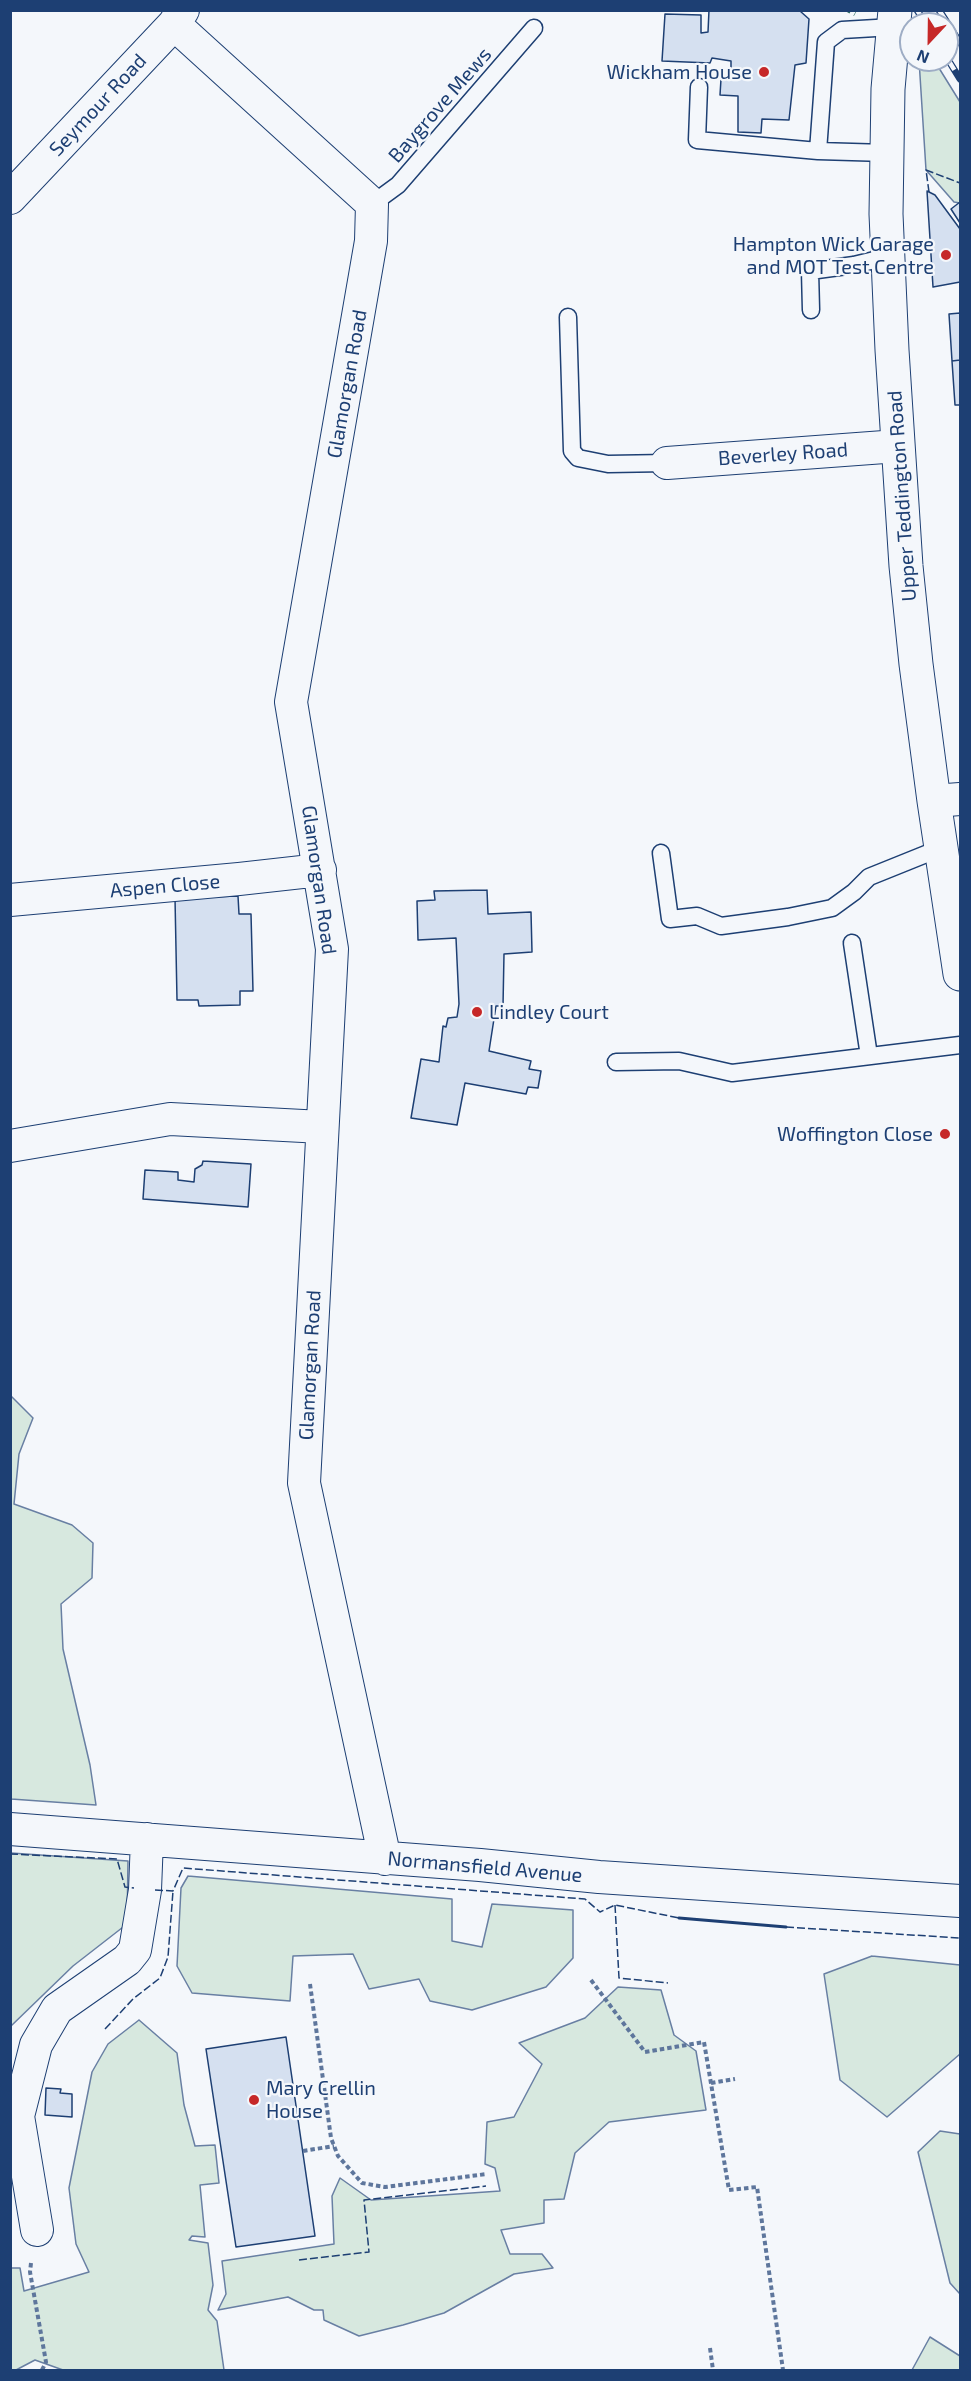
<!DOCTYPE html>
<style>
body{margin:0}
#map{position:relative;width:971px;height:2381px;overflow:hidden;background:#f4f7fb;font-family:"Exo 2",sans-serif}
canvas{display:block}
.frame{position:absolute;inset:0;border:12px solid #1d3f73;pointer-events:none}
.north{position:absolute;left:899px;top:12px;width:60px;height:60px;box-sizing:border-box;background:#f4f7fb;border:2px solid #9eadc5;border-radius:50%;rotate:202deg;font-size:16px;font-weight:700;line-height:24px;text-align:center;color:#1d3f73}
.north::after{content:'';display:block;margin:auto;width:21px;height:27px;background:#c62828;clip-path:polygon(50% 0,100% 100%,50% 72%,0 100%)}
</style>
<div id="map">
<canvas width="971" height="2381"></canvas>
<div class="frame"></div>
<div class="north">N</div>
</div>
<script>
const c = document.querySelector('canvas').getContext('2d');
c.lineJoin = 'round';
function fillPath(path, color) { c.fillStyle = color; c.fill(path, 'evenodd'); }
const toPath = rows => new Path2D(rows.map(r => 'M' + r).join(''));
function stroke(path, color, width, dash) { c.strokeStyle = color; c.lineWidth = width; c.lineCap = dash ? 'butt' : 'round'; c.setLineDash(dash || []); c.stroke(path); }
function drawText(font, color, halo, rows, align = 'center') {
  c.font = font + ' "Exo 2",sans-serif'; c.lineWidth = 4.5; c.setLineDash([]); c.textBaseline = 'middle'; c.strokeStyle = halo; c.fillStyle = color; for (const [text, x, y, turn = 0] of rows) {
    c.save(); c.translate(x, y); c.rotate((+turn || 0) * Math.PI / 180); c.textAlign = isNaN(turn) ? turn : align; if (halo) c.strokeText(text, 0, 0); c.fillText(text, 0, 0); c.restore();
  }
}
const green = toPath([
 [919,60,934,60,960,102,960,203,954,202,926,170,919,60],
 [10,1395,33,1418,19,1454,14,1504,72,1525,93,1543,92,1578,61,1604,63,1649,90,1765,96,1805,11,1799,10,1395],
 [11,1853,128,1861,127,1924,73,1966,11,2026,11,1853],
 [188,1876,452,1899,452,1941,482,1947,492,1904,573,1910,573,1958,546,1987,472,2010,430,2001,419,1979,369,1989,353,1954,293,1956,290,2001,192,1993,177,1966,181,1888,188,1876],
 [872,1956,960,1965,960,2054,887,2117,840,2080,824,1974,872,1956],
 [618,1987,661,1990,674,2035,696,2051,706,2110,609,2122,575,2153,564,2199,544,2200,544,2223,501,2230,510,2254,542,2254,553,2268,514,2274,444,2313,403,2325,359,2336,324,2320,323,2310,314,2310,288,2297,218,2310,226,2294,222,2261,334,2244,332,2196,340,2178,371,2200,500,2191,495,2168,485,2164,487,2122,514,2117,542,2064,519,2043,585,2018,618,1987],
 [139,2020,177,2053,184,2105,195,2146,215,2145,219,2183,200,2185,205,2237,192,2236,189,2240,208,2243,213,2285,208,2310,217,2321,224,2370,63,2370,35,2360,16,2370,11,2370,11,2268,20,2268,24,2291,89,2272,76,2244,69,2188,92,2072,108,2044,139,2020],
 [940,2131,960,2134,960,2294,950,2283,918,2152,940,2131],
 [930,2337,960,2356,960,2370,912,2370,930,2337]
]);
const building = toPath([
 [709,10,800,11,809,19,806,63,795,65,789,120,762,119,761,133,738,132,738,96,720,95,721,79,734,79,736,73,731,71,731,61,712,58,710,63,662,61,665,14,701,15,701,33,708,32,709,10],
 [927,191,935,195,960,229,960,282,933,287,927,191],
 [960,202,960,223,951,209,960,202],
 [960,313,960,360,952,361,949,314,960,313],
 [960,360,960,405,955,405,952,361,960,360],
 [487,890,488,914,531,912,532,952,504,954,503,1006,496,1006,489,1051,531,1061,529,1069,541,1071,538,1088,528,1087,526,1094,465,1083,457,1125,411,1118,421,1059,439,1062,443,1026,446,1027,448,1018,457,1017,459,1004,456,938,418,940,417,901,435,900,434,891,487,890],
 [238,896,239,914,251,914,253,991,240,991,240,1005,199,1006,198,1000,177,1000,175,898,238,896],
 [203,1161,251,1164,248,1207,143,1199,145,1170,178,1172,178,1180,194,1182,195,1169,202,1165,203,1161],
 [286,2037,315,2236,236,2247,206,2049,286,2037],
 [46,2088,61,2089,60,2093,72,2094,72,2117,45,2115,46,2088]
]);
const path = toPath([
 [591,1980,645,2052,704,2042,729,2190,757,2187,783,2370],
 [310,1984,331,2138,338,2156,362,2183,385,2187,487,2174],
 [711,2083,735,2079],
 [303,2151,334,2146],
 [31,2263,30,2272,46,2362,42,2370],
 [710,2348,713,2370]
]);
const lane = toPath([
 [699,87,697,140,818,151,826,42,842,30,893,27],
 [818,151,886,153],
 [372,204,398,185,534,28],
 [811,310,810,271,854,265,887,257],
 [568,317,572,451,578,458,608,464,667,463],
 [661,853,670,919,697,916,721,926,788,917,832,908,854,892,869,877,941,848],
 [852,943,869,1056],
 [616,1062,679,1061,732,1073,960,1045]
]);
const street = toPath([
 [174,24,372,204,371,241,291,702,332,949,304,1483,385,1859],
 [10,198,174,24,183,10],
 [667,463,898,446],
 [934,801,960,799],
 [10,900,239,879,320,870],
 [10,1146,170,1119,322,1127],
 [10,1829,480,1865,599,1877,960,1901],
 [37,2230,18,2116,36,2045,57,2009,127,1960,135,1950,145,1890,147,1839]
]);
const primary = toPath([
 [895,10,888,89,886,214,892,350,906,566,916,664,934,801,960,974]
]);
const rail = toPath([
 [917,10,926,24],
 [939,10,960,43],
 [947,58,960,79]
]);
const hedge = toPath([
 [848,10,855,14]
]);
const fence = toPath([
 [929,192,926,170,960,183],
 [10,1854,117,1859,125,1887,134,1888],
 [155,1890,173,1891,183,1868,585,1899,600,1912,615,1905,679,1918],
 [615,1905,619,1978,668,1983],
 [786,1927,960,1938],
 [105,2029,133,1999,160,1978,168,1957,173,1891],
 [299,2260,369,2252,364,2200,486,2186]
]);
const wall = toPath([
 [679,1918,786,1927]
]);
const markers = [
 [764,72,6,"#c62828"],
 [946,255,6,"#c62828"],
 [477,1012,6,"#c62828"],
 [945,1134,6,"#c62828"],
 [254,2100,6,"#c62828"]
];
const poiNames = [
 ["Wickham House",752,72],
 ["Hampton Wick Garage",934,244],
 ["and MOT Test Centre",934,267],
 ["Lindley Court",489,1012,"left"],
 ["Woffington Close",933,1134],
 ["Mary Crellin",266,2088,"left"],
 ["House",266,2111,"left"]
];
const streetNames = [
 ["Seymour Road",98,105,-47],
 ["Baygrove Mews",440,105,-49],
 ["Glamorgan Road",347,384,-80],
 ["Beverley Road",783,454,-4],
 ["Upper Teddington Road",902,496,-94],
 ["Glamorgan Road",319,880,82],
 ["Aspen Close",165,886,-5],
 ["Glamorgan Road",310,1365,-87],
 ["Normansfield Avenue",485,1867,5]
];
fillPath(green, '#d7e8df');
stroke(green, '#687fa3', 1.5);
fillPath(building, '#d5e0f0');
stroke(building, '#1d3f73', 1.5);
stroke(lane, '#1d3f73', 19);
stroke(street, '#1d3f73', 34);
stroke(primary, '#1d3f73', 35);
stroke(path, '#5e769c', 4, [4.5, 3]);
stroke(lane, '#f4f7fb', 16);
stroke(street, '#f4f7fb', 32);
stroke(primary, '#f4f7fb', 33);
stroke(rail, '#1d3f73', 7);
stroke(rail, '#f4f7fb', 4.5, [14]);
stroke(hedge, '#2c6c60', 4.5, [3, 4.5]);
stroke(fence, '#1d3f73', 1.5, [8, 3]);
stroke(wall, '#1d3f73', 3);
for (const [x, y, r, color] of markers) { const dot = new Path2D(); dot.arc(x, y, r, 0, 2 * Math.PI); c.fillStyle = color; c.fill(dot); stroke(dot, '#f4f7fb', 2); }
drawText('20px', '#1d3f73', '#f4f7fb', poiNames, 'right');
drawText('20px', '#1d3f73', '#f4f7fb', streetNames);
</script>
